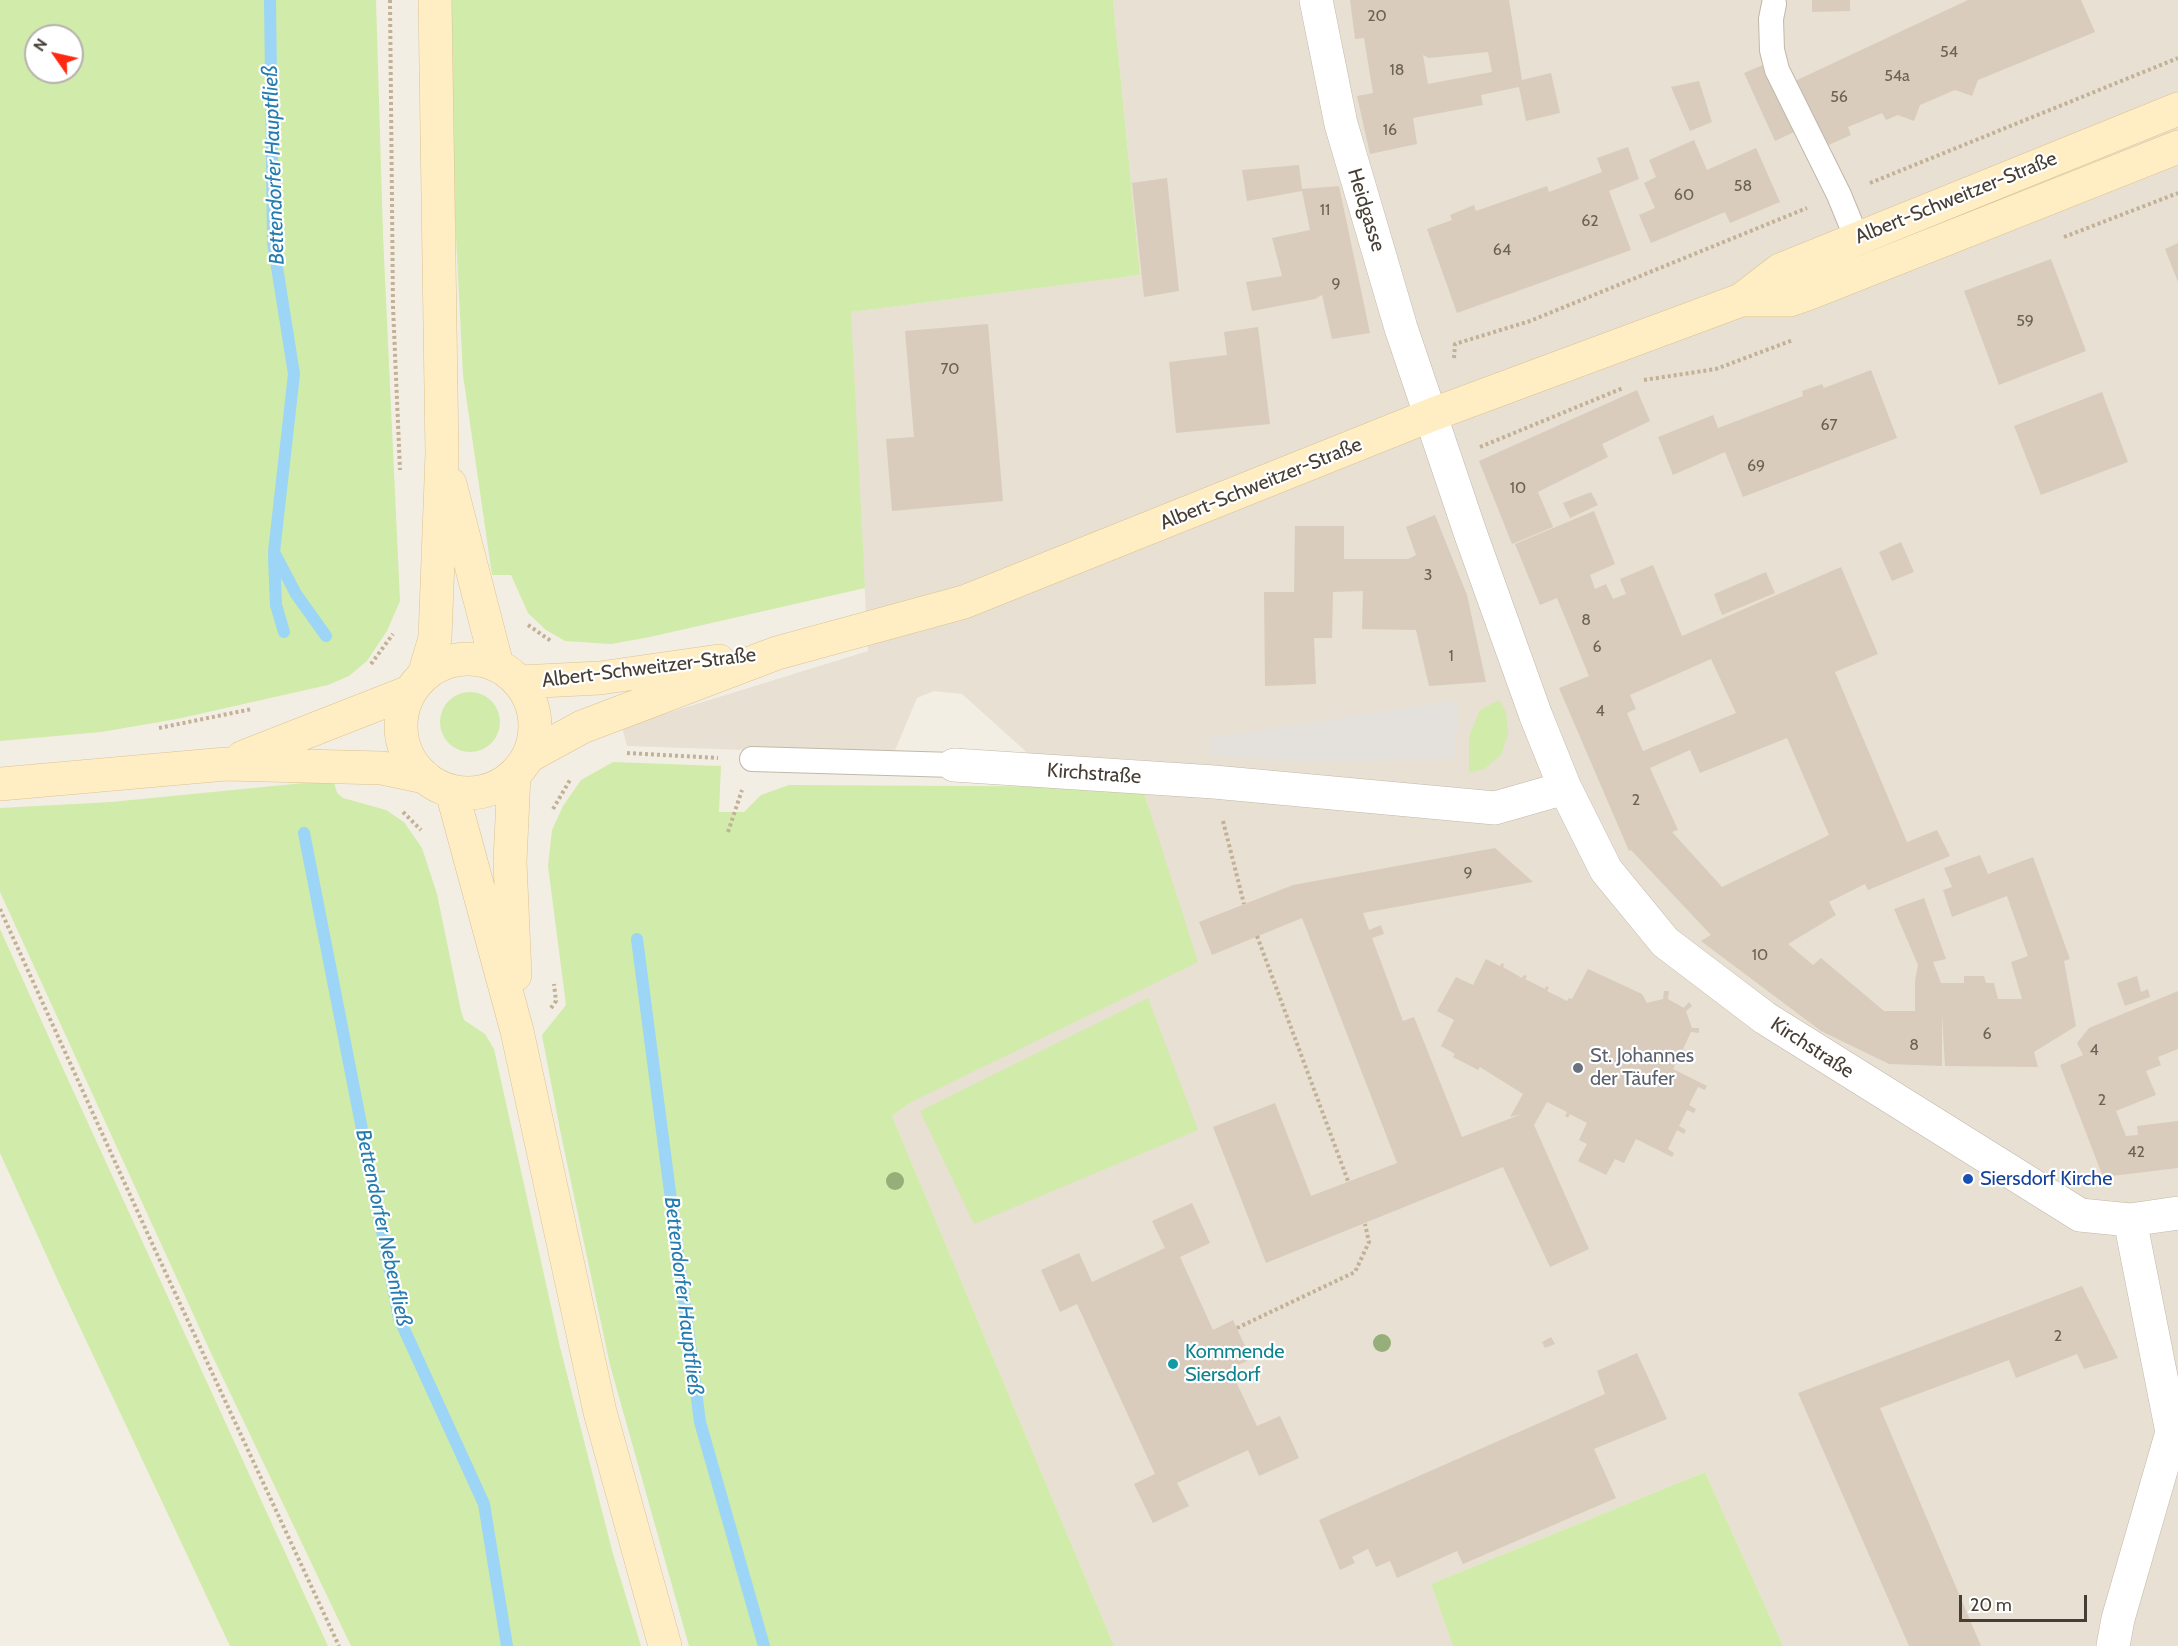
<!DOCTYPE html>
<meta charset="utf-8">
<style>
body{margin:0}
#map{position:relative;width:2178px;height:1646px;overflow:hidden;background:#f3eee4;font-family:Cabin,sans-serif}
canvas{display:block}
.north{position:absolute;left:24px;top:24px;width:60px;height:60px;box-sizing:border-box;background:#fff;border:2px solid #b5b2ae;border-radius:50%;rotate:304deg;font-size:16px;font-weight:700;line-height:24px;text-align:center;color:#463e34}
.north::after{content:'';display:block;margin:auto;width:21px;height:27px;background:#ff2810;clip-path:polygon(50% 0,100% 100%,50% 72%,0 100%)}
.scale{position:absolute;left:1959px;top:1595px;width:128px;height:27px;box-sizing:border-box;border:3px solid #463e34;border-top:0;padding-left:8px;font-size:18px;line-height:21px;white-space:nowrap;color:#463e34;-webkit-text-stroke:4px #fff;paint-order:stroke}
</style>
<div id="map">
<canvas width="2178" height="1646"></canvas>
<div class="north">N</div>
<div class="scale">20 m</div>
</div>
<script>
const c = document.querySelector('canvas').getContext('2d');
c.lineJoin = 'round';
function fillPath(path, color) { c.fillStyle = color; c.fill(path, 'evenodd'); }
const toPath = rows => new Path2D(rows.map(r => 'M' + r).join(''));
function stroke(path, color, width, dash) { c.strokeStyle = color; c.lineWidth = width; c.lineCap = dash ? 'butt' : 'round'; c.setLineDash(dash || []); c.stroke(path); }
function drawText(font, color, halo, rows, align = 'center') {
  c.font = font + ' Cabin,sans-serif'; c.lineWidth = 4.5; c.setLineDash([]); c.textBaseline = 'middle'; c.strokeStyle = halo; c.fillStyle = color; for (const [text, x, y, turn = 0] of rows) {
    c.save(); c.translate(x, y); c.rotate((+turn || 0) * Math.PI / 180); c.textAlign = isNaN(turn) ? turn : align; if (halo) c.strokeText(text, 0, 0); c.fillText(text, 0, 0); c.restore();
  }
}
const residential = toPath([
 [1113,0,2178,0,2178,1646,1783,1646,1705,1472,1431,1584,1453,1646,1114,1646,892,1116,911,1102,1148,805,1133,759,1033,758,962,694,934,691,917,698,893,755,627,746,622,727,868,651,850,312,1140,275]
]);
const green = toPath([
 [0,0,376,0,383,235,400,601,387,631,367,661,349,676,328,685,177,719,101,732,0,741],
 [36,36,72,36,72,72,36,72],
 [450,0,1113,0,1140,275,851,312,865,588,650,637,611,644,565,641,546,630,528,613,511,575,492,575,463,375,451,137],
 '440 722a30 30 0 1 1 60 0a30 30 0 1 1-60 0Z',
 [1499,700,1506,712,1508,734,1501,755,1484,769,1469,773,1469,737,1480,710],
 [613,762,721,766,719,812,744,812,761,795,789,785,1142,787,1198,962,911,1102,892,1116,1114,1646,689,1646,610,1365,560,1130,542,1035,566,1005,548,866,552,830,563,806,581,780],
 [314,782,334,782,337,793,343,798,386,810,404,822,422,848,437,894,461,1011,464,1020,485,1034,494,1049,560,1347,613,1554,641,1646,351,1646,211,1353,0,892,0,808,111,802],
 [0,929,60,1062,328,1646,230,1646,59,1283,0,1153],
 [1148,998,1198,1130,974,1224,920,1111],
 [1705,1472,1783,1646,1453,1646,1431,1584]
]);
const parking = toPath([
 [1454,701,1459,706,1454,759,1311,762,1210,755,1209,738]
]);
const stream = toPath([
 [270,0,273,242,294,374,274,552,296,594,326,636],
 [274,557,276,605,284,632],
 [304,833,399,1318,484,1504,507,1646],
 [637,939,700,1422,764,1646]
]);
const building = toPath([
 [1350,0,1509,0,1522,80,1551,73,1560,113,1526,121,1519,87,1481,95,1483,105,1413,118,1417,144,1370,154,1357,96,1373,93,1364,38,1355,39],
 [1488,52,1492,72,1428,84,1423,55,1429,58],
 [1812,0,1850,0,1850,11,1812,12],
 [1968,0,2081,0,2095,32,1978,80,1972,96,1955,90,1920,105,1914,121,1898,115,1886,120,1882,113,1848,127,1851,135,1824,147,1795,81],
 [1765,64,1794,132,1775,141,1744,73],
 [1699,81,1712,122,1690,131,1671,87],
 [1694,140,1707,170,1756,148,1780,202,1730,223,1725,212,1651,243,1639,215,1655,208,1644,183,1656,177,1649,160],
 [1628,147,1639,179,1609,191,1631,250,1457,313,1427,229,1452,220,1450,215,1474,205,1476,211,1547,186,1549,192,1602,172,1597,158],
 [1299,165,1302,189,1339,186,1370,333,1332,339,1322,295,1315,299,1252,311,1246,282,1282,276,1272,238,1310,230,1302,191,1247,201,1242,170],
 [1167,178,1179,291,1144,297,1132,183],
 [2178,243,2178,282,2165,249],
 [2051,259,2086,351,1999,385,1964,291],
 [988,324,1003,501,892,511,886,439,914,437,905,331],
 [1258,327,1270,424,1176,433,1169,362,1227,355,1224,332],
 [1871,370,1897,438,1743,497,1725,452,1673,475,1658,437,1713,415,1718,428,1803,396,1802,391,1822,384,1824,388],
 [1637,390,1650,421,1602,444,1608,457,1538,492,1553,527,1512,544,1479,461],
 [2102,392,2128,462,2041,495,2014,426],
 [1591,492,1598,505,1570,518,1563,503],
 [1594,511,1615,564,1590,575,1595,589,1606,584,1613,599,1626,594,1620,579,1653,565,1682,636,1841,567,1878,654,1835,672,1907,842,1937,830,1950,856,1868,890,1865,884,1829,902,1836,915,1788,944,1813,965,1821,958,1884,1011,1915,1011,1915,981,1918,965,1894,909,1924,898,1946,959,1933,962,1941,983,1964,983,1964,976,1984,976,1986,983,1994,983,1998,999,2022,999,2011,962,2028,956,2007,896,1952,917,1943,890,1952,887,1944,868,1980,855,1988,874,2033,857,2070,959,2064,961,2076,1026,2034,1052,2038,1067,1945,1066,1942,1015,1942,1066,1889,1064,1821,1031,1701,941,1711,935,1631,850,1629,851,1559,688,1589,676,1557,598,1540,605,1515,544],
 [1711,659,1736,713,1643,751,1627,713,1636,709,1630,695],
 [1787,738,1829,835,1722,887,1672,832,1678,830,1650,768,1690,750,1700,773],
 [1435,515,1467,595,1486,682,1429,686,1416,630,1362,629,1363,591,1333,592,1332,638,1314,638,1316,684,1265,686,1264,592,1294,592,1295,526,1344,526,1344,559,1408,559,1416,555,1406,527],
 [1901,542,1914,572,1892,581,1879,552],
 [1766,572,1775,593,1722,615,1714,594],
 [1495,848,1533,882,1363,913,1369,930,1381,925,1384,934,1372,938,1403,1021,1414,1017,1462,1137,1522,1114,1510,1117,1523,1094,1480,1067,1478,1070,1453,1057,1455,1054,1441,1046,1454,1020,1437,1011,1456,977,1473,985,1486,959,1500,966,1502,963,1504,964,1503,967,1522,978,1524,975,1527,976,1525,979,1545,989,1546,986,1549,987,1547,991,1567,1001,1569,998,1572,999,1588,969,1642,994,1647,1003,1663,999,1664,991,1669,991,1668,999,1684,1008,1689,1002,1692,1006,1686,1011,1692,1028,1699,1028,1699,1033,1691,1032,1683,1049,1689,1053,1687,1057,1681,1053,1673,1069,1707,1086,1705,1090,1698,1087,1689,1105,1696,1109,1694,1113,1687,1110,1679,1126,1686,1130,1684,1134,1677,1130,1668,1149,1674,1153,1672,1157,1636,1139,1624,1163,1615,1159,1606,1175,1578,1161,1587,1144,1579,1140,1587,1123,1570,1114,1568,1118,1565,1116,1567,1112,1547,1102,1534,1125,1589,1249,1550,1267,1503,1167,1266,1263,1213,1127,1275,1103,1311,1196,1397,1163,1302,918,1212,955,1199,922,1293,885],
 [2137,976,2141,992,2148,989,2150,997,2125,1006,2117,983],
 [2178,991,2178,1049,2158,1057,2161,1065,2146,1071,2156,1095,2116,1111,2126,1136,2138,1135,2137,1126,2178,1121,2178,1168,2103,1177,2060,1065,2083,1055,2077,1043,2089,1028],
 [1192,1203,1210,1243,1180,1257,1213,1330,1233,1320,1251,1359,1230,1369,1257,1426,1280,1416,1299,1458,1259,1476,1248,1450,1177,1483,1189,1506,1153,1523,1134,1484,1155,1474,1077,1304,1060,1312,1041,1270,1079,1253,1092,1282,1165,1248,1152,1221],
 [2082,1286,2118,1358,2084,1369,2077,1354,2016,1378,2009,1360,1880,1408,1981,1646,1909,1646,1798,1393],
 [1551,1337,1555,1344,1545,1348,1542,1342],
 [1637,1353,1667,1419,1594,1449,1616,1498,1463,1564,1457,1551,1397,1578,1390,1561,1376,1567,1368,1549,1352,1557,1355,1563,1340,1570,1319,1520,1605,1394,1597,1371]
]);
const path = toPath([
 [390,0,393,306,400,470],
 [1870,183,2178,58],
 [2064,237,2178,193],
 [1454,358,1455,344,1530,321,1807,208],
 [1644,380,1716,369,1793,340],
 [1480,447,1623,388],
 [528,625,551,641],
 [371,664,393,634],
 [159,728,252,709],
 [627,753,718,758],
 [553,809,570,780],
 [403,812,421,830],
 [1223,821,1244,904],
 [728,832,742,790],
 [0,909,156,1252,339,1646],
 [1257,936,1348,1181],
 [551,1008,556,1001,554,984],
 [1237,1328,1355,1272,1369,1242,1365,1224]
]);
const lane = toPath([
 [1774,4,1771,19,1772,50,1777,70,1839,195,1857,239],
 [752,759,954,765]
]);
const street = toPath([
 [1316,0,1341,124,1401,328,1471,535,1536,716,1565,788,1606,870,1665,942,1765,1018,2080,1215,2130,1220,2178,1213],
 [954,765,1214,782,1495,808,1565,788],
 [2113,1646,2118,1619,2172,1432,2130,1220]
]);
const secondary = toPath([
 [1741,300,1790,300,1810,293,2178,147],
 [450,484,497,665],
 '401 726a67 67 0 1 1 134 0a67 67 0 1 1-134 0Z',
 [424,675,435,638,442,454,435,0],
 [520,682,600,678,719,661],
 [529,756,582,727,777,653,964,602,1431,415,1741,300,1780,270,2178,109],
 [243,757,409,692],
 [514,775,510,862,515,975],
 [0,784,226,764,382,768,425,777],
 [452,792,517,1031,600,1412,665,1646]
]);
const trees = [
 [895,1181],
 [1382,1343]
];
const markers = [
 [1578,1068,6,"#6b7280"],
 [1968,1179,6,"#1a4fb4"],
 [1173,1364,6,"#0f9aa8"]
];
const numberNames = [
 ["20",1377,16],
 ["54",1949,52],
 ["18",1397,70],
 ["54a",1897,76],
 ["56",1839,97],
 ["16",1390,130],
 ["58",1743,186],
 ["60",1684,195],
 ["11",1325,210],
 ["62",1590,221],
 ["64",1502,250],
 ["9",1336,284],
 ["59",2025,321],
 ["70",950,369],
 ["67",1829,425],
 ["69",1756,466],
 ["10",1518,488],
 ["3",1428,575],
 ["8",1586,620],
 ["6",1597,647],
 ["1",1451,656],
 ["4",1600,711],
 ["2",1636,800],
 ["9",1468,873],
 ["10",1760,955],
 ["6",1987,1034],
 ["8",1914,1045],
 ["4",2094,1050],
 ["2",2102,1100],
 ["42",2136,1152],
 ["2",2058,1336]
];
const streetNames = [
 ["Albert-Schweitzer-Straße",1956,198,-22],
 ["Heidgasse",1366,210,73],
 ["Albert-Schweitzer-Straße",1261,484,-22],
 ["Albert-Schweitzer-Straße",649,668,-7],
 ["Kirchstraße",1094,774,4],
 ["Kirchstraße",1812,1048,33]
];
const worshipNames = [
 ["St. Johannes",1590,1056],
 ["der Täufer",1590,1079]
];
const transitNames = [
 ["Siersdorf Kirche",1980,1179]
];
const cultureNames = [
 ["Kommende",1185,1352],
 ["Siersdorf",1185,1375]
];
const waterNames = [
 ["Bettendorfer Hauptfließ",274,165,-92],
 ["Bettendorfer Nebenfließ",383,1228,78],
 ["Bettendorfer Hauptfließ",683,1296,83]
];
fillPath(residential, '#e8e0d2');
fillPath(green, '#d1ebaa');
fillPath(parking, '#e4e1dd');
stroke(stream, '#9cd5f5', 12);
fillPath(building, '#d9ccbc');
stroke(lane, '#c2b8a9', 26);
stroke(street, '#c2b8a9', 34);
stroke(secondary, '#dac393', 34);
stroke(path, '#c2b197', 4, [3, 3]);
stroke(lane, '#fff', 24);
stroke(street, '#fff', 33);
stroke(secondary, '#ffeec3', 33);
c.fillStyle = '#96af7a';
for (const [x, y] of trees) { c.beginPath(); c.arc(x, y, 9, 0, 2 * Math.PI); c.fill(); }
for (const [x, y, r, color] of markers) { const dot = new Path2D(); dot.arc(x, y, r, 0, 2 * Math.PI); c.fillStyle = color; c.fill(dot); stroke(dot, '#fff', 2); }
drawText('16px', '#6b6256', null, numberNames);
drawText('20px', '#463e34', '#fff', streetNames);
drawText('20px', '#5b616d', '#fff', worshipNames, 'left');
drawText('20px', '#164399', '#fff', transitNames, 'left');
drawText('20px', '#0d838f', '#fff', cultureNames, 'left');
drawText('italic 21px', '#257cb0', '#fff', waterNames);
</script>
